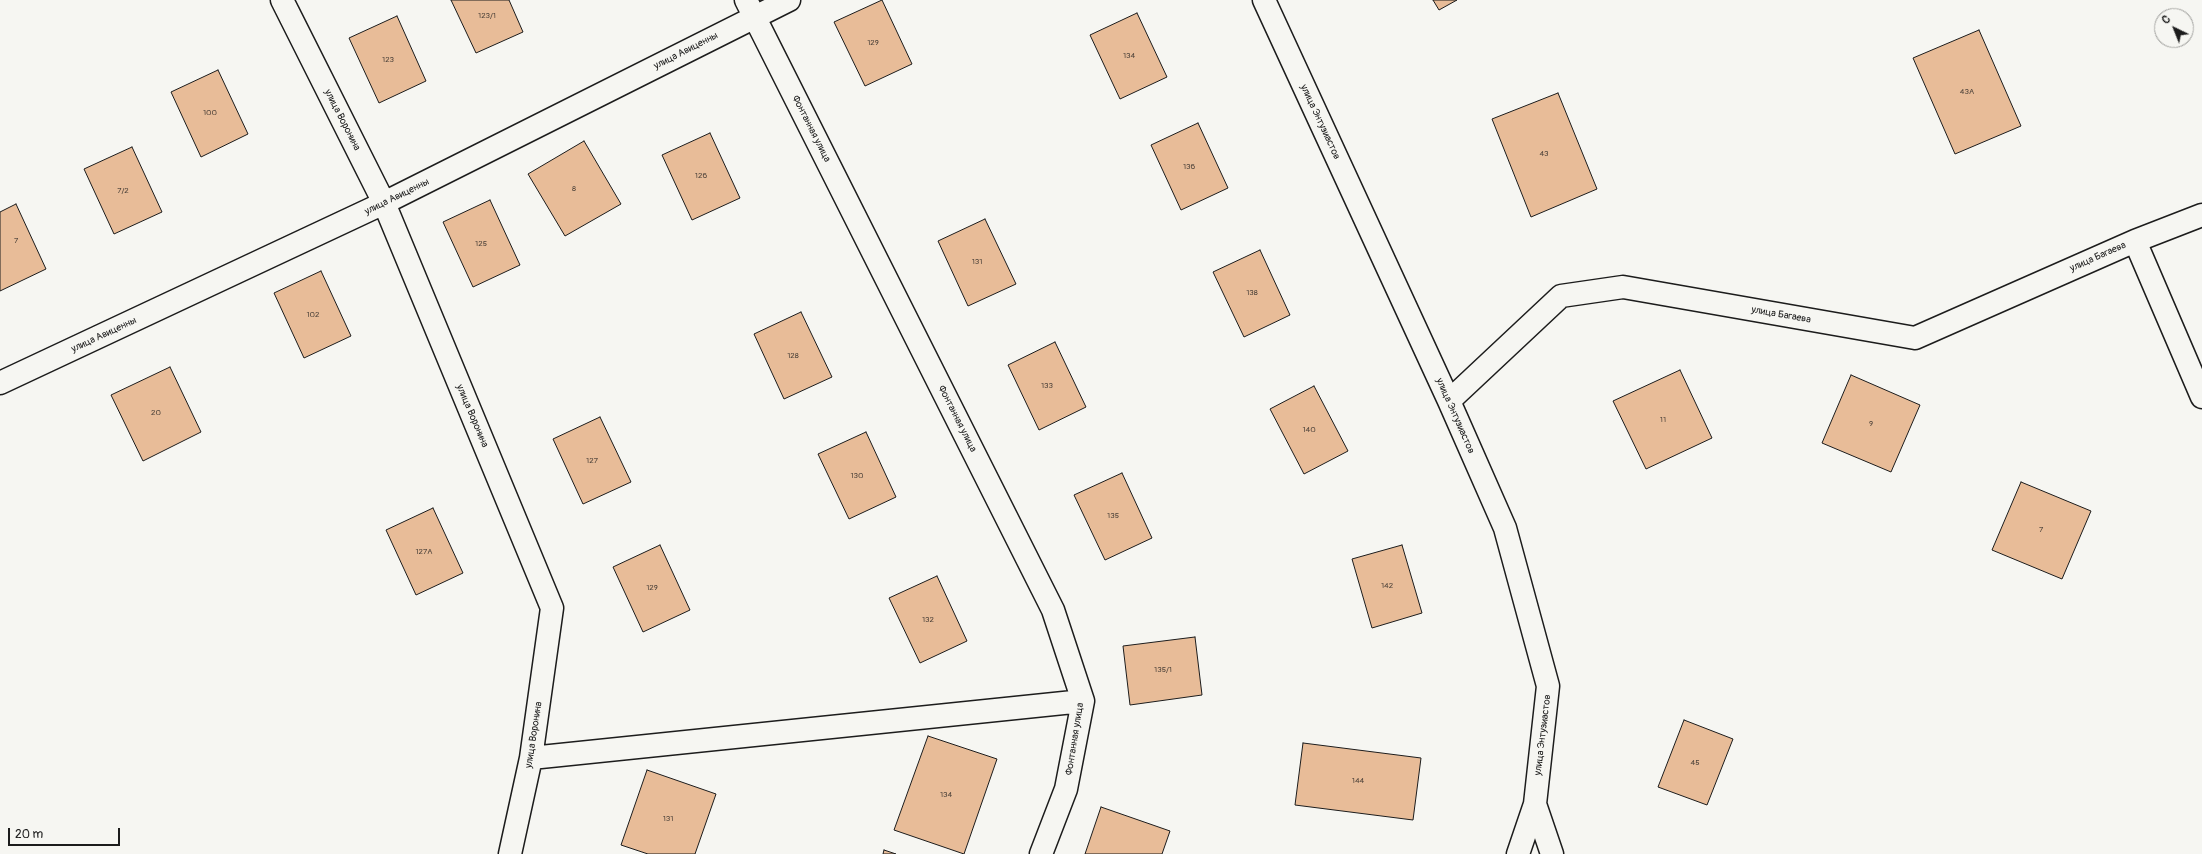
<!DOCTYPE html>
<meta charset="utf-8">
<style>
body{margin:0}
#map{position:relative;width:2202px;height:854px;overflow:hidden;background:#f6f6f2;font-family:Pangolin,sans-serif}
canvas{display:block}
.north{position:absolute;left:2154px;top:8px;width:40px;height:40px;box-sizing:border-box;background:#f6f6f2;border:1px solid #9f9f9c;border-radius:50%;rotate:317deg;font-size:11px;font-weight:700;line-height:16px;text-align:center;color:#1c1c1c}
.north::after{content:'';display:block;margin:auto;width:14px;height:18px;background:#1c1c1c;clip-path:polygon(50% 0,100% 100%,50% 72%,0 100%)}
.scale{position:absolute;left:8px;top:828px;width:112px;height:18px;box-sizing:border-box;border:2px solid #1c1c1c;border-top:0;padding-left:5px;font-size:12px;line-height:14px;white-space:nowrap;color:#1c1c1c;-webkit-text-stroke:3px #f6f6f2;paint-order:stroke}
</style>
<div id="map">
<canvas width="2202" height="854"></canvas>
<div class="north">С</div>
<div class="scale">20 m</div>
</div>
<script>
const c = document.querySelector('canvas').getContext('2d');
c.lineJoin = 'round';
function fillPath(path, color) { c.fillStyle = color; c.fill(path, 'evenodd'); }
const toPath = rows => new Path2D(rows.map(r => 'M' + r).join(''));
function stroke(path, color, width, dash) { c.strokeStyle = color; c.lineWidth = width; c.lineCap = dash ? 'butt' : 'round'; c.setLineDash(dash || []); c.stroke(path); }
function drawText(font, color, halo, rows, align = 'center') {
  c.font = font + ' Pangolin,sans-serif'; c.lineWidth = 3; c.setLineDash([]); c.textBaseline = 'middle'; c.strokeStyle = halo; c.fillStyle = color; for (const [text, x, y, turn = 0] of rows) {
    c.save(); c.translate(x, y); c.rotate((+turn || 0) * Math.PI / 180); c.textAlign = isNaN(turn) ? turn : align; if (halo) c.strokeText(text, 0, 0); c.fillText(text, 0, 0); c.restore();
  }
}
const building = toPath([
 [451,0,509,0,523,32,476,53,451,0],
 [882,0,912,64,865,86,834,22,882,0],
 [1433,0,1457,0,1439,10,1433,0],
 [1137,13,1167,77,1120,99,1090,35,1137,13],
 [397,16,426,81,379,103,349,38,397,16],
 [1979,30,2021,126,1955,154,1913,58,1979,30],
 [218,70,248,134,201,157,171,92,218,70],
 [1558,93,1597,189,1531,217,1492,119,1558,93],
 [1198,123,1228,188,1181,210,1151,145,1198,123],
 [710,133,740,198,692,220,662,155,710,133],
 [584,141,621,204,565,236,528,174,584,141],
 [132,147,162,212,114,234,84,169,132,147],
 [490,200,520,265,473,287,443,222,490,200],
 [16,204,46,269,0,291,0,212,16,204],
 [985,219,1016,284,968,306,938,241,985,219],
 [1260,250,1290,315,1244,337,1213,272,1260,250],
 [321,271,351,336,304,358,274,293,321,271],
 [801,312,832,377,784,399,754,334,801,312],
 [1055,342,1086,407,1039,430,1008,365,1055,342],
 [170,367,201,432,143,461,111,395,170,367],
 [1680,370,1712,438,1646,469,1613,401,1680,370],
 [1851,375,1920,405,1891,472,1822,443,1851,375],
 [1314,386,1348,451,1304,474,1270,409,1314,386],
 [600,417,631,482,583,504,553,439,600,417],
 [866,432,896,497,849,519,818,454,866,432],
 [1122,473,1152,538,1105,560,1074,495,1122,473],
 [2021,482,2091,511,2062,579,1992,550,2021,482],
 [433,508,463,573,416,595,386,530,433,508],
 [660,545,690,610,643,632,613,567,660,545],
 [1402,545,1422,613,1372,628,1352,559,1402,545],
 [937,576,967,641,920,663,889,598,937,576],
 [1195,637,1202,695,1130,705,1123,646,1195,637],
 [1684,720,1733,739,1707,805,1658,787,1684,720],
 [928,736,997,759,964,854,894,830,928,736],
 [1303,743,1421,758,1413,820,1295,805,1303,743],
 [647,770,716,794,695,854,648,854,621,845,647,770],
 [1101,807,1170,831,1162,854,1085,854,1101,807],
 [884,850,896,854,883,854,884,850]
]);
const minor = toPath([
 [282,0,384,203,552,608,531,758,510,854],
 [746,0,1053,610,1083,701,1066,789,1041,854],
 [1264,0,1449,401,1505,528,1548,686,1535,804,1518,854],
 [2135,241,2202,397],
 [0,383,384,203,789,0],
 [1449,401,1561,296,1623,287,1915,338,2135,241,2202,215],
 [531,758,1083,701],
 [1535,804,1552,854]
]);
const numberNames = [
 ["123/1",487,16],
 ["129",873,43],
 ["134",1129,56],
 ["123",388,60],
 ["43А",1967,92],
 ["100",210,113],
 ["43",1544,154],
 ["136",1189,167],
 ["126",701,176],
 ["8",574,189],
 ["7/2",123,191],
 ["7",16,241],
 ["125",481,244],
 ["131",977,262],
 ["138",1252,293],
 ["102",313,315],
 ["128",793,356],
 ["133",1047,386],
 ["20",156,413],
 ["11",1663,420],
 ["9",1871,424],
 ["140",1309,430],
 ["127",592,461],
 ["130",857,476],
 ["135",1113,516],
 ["7",2041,530],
 ["127А",424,552],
 ["142",1387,586],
 ["129",652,588],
 ["132",928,620],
 ["135/1",1163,670],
 ["45",1695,763],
 ["144",1358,781],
 ["134",946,795],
 ["131",668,819]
];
const streetNames = [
 ["улица Авиценны",686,51,-27],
 ["улица Воронина",342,120,63],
 ["улица Энтузиастов",1320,122,65],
 ["Фонтанная улица",811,129,63],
 ["улица Авиценны",397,197,-26],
 ["улица Багаева",2098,257,-24],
 ["улица Багаева",1781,315,10],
 ["улица Авиценны",104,335,-25],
 ["улица Воронина",472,416,67],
 ["улица Энтузиастов",1455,416,66],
 ["Фонтанная улица",957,419,63],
 ["улица Воронина",534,735,-81],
 ["улица Энтузиастов",1543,735,-83],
 ["Фонтанная улица",1075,739,-81]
];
fillPath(building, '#e8bc98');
stroke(building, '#1c1c1c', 1);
stroke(minor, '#1c1c1c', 25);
stroke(minor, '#f6f6f2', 22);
drawText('8px', '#4f443b', null, numberNames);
drawText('10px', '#1c1c1c', '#f6f6f2', streetNames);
</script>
